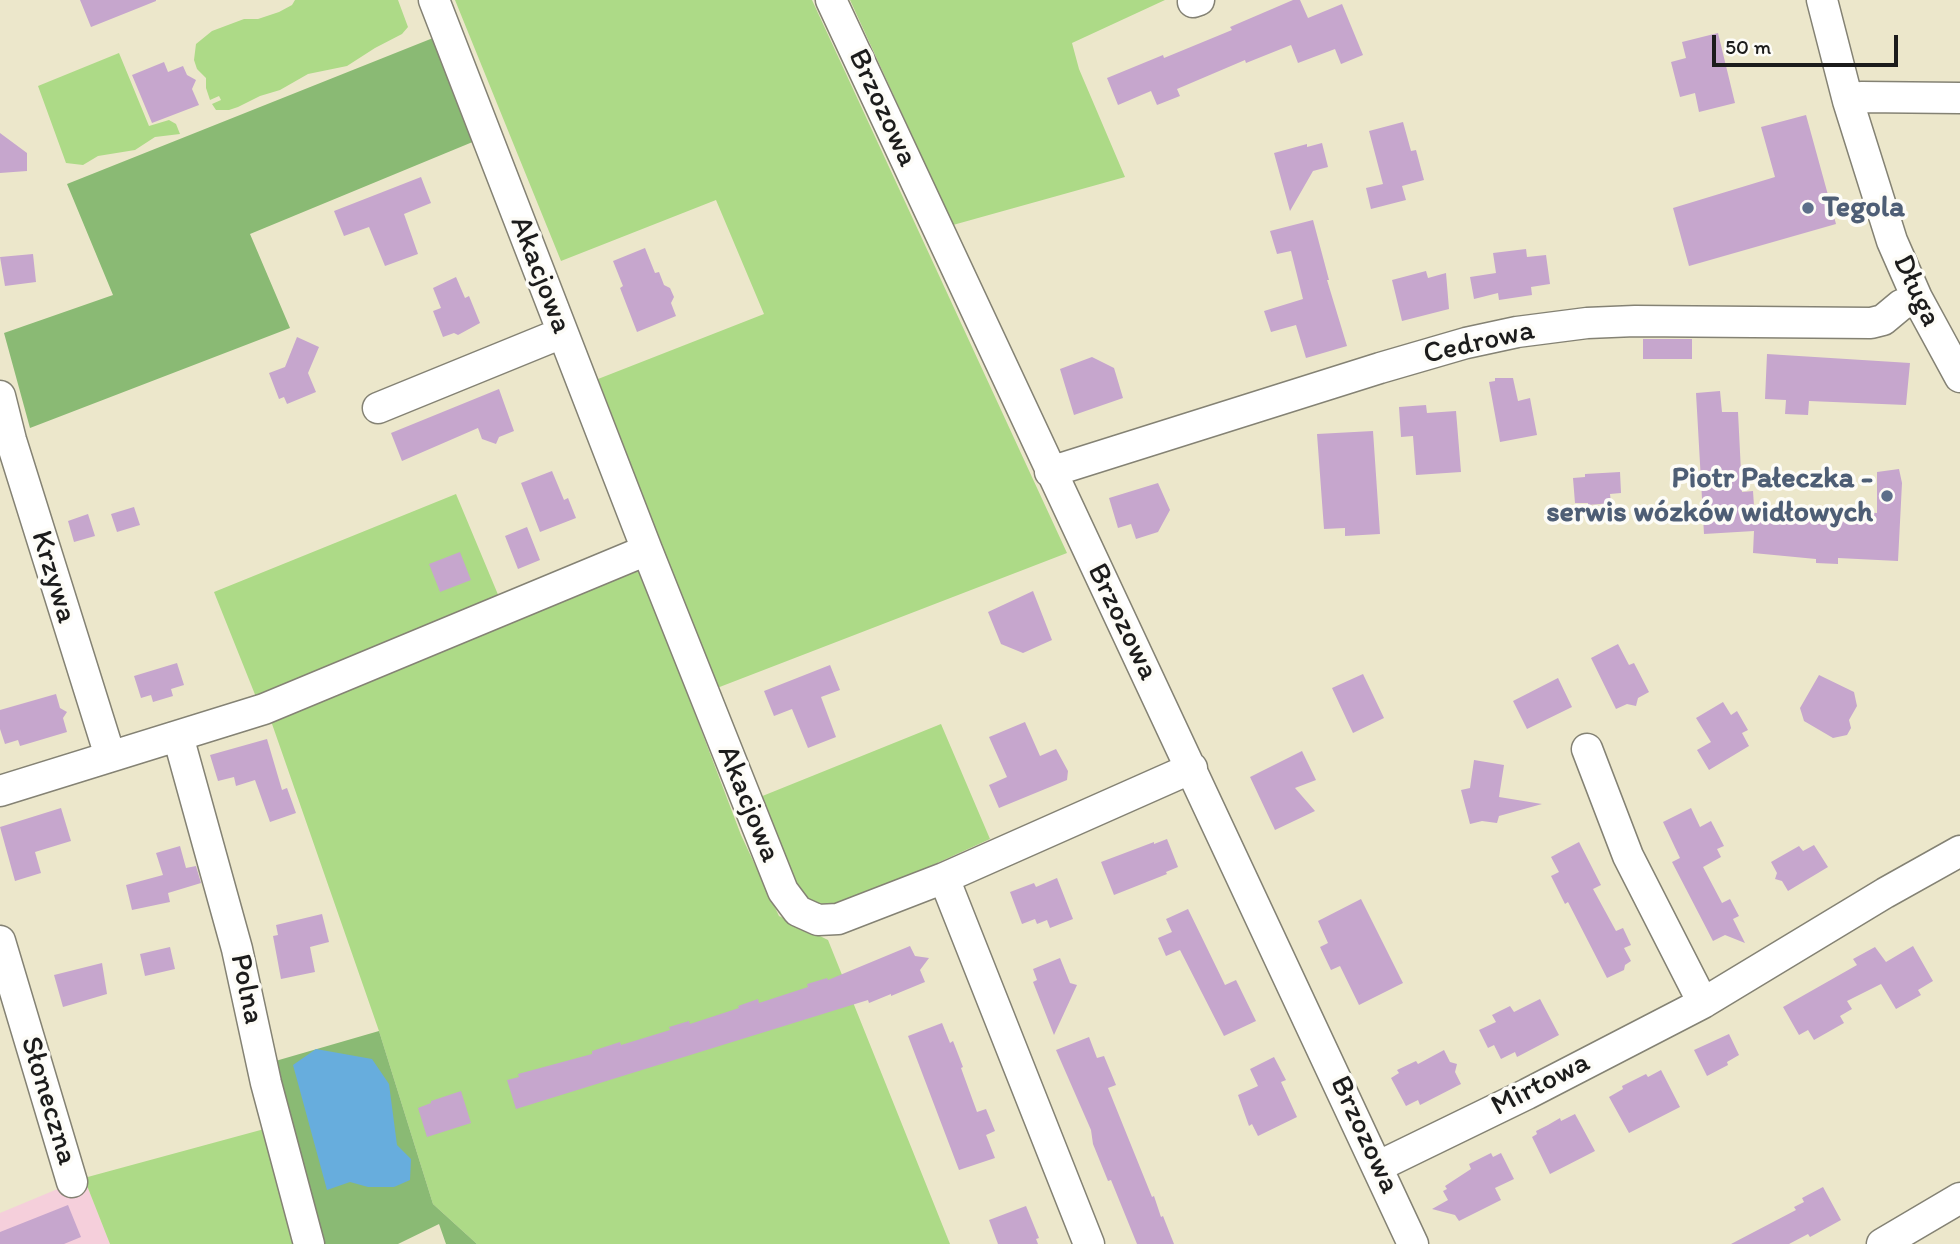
<!DOCTYPE html>
<meta charset="utf-8">
<style>
body{margin:0}
#map{position:relative;width:1960px;height:1244px;overflow:hidden;background:#ece7cb;font-family:Itim,sans-serif}
canvas{display:block}
.scale{position:absolute;left:1712px;top:35px;width:186px;height:32px;box-sizing:border-box;border:4px solid #1c1c1c;border-top:0;padding-left:9px;font-size:21px;line-height:24px;white-space:nowrap;color:#1c1c1c;-webkit-text-stroke:5px #fdfcf7;paint-order:stroke}
</style>
<div id="map">
<canvas width="1960" height="1244"></canvas>
<div class="scale">50 m</div>
</div>
<script>
const c = document.querySelector('canvas').getContext('2d');
c.lineJoin = 'round';
function fillPath(path, color) { c.fillStyle = color; c.fill(path, 'evenodd'); }
const toPath = rows => new Path2D(rows.map(r => 'M' + r).join(''));
function stroke(path, color, width, dash) { c.strokeStyle = color; c.lineWidth = width; c.lineCap = dash ? 'butt' : 'round'; c.setLineDash(dash || []); c.stroke(path); }
function drawText(font, color, halo, rows, align = 'center') {
  c.font = font + ' Itim,sans-serif'; c.lineWidth = 7; c.setLineDash([]); c.textBaseline = 'middle'; c.strokeStyle = halo; c.fillStyle = color; for (const [text, x, y, turn = 0] of rows) {
    c.save(); c.translate(x, y); c.rotate((+turn || 0) * Math.PI / 180); c.textAlign = isNaN(turn) ? turn : align; if (halo) c.strokeText(text, 0, 0); c.fillText(text, 0, 0); c.restore();
  }
}
const built = toPath([
 [84,1178,110,1244,0,1244,0,1213]
]);
const green = toPath([
 [295,0,398,0,408,27,402,34,375,48,347,66,308,74,280,90,260,96,238,107,229,110,216,110,212,104,221,100,219,96,210,100,206,88,206,78,197,69,194,60,196,44,212,31,244,19,258,19,279,12,292,5],
 [455,0,812,0,1067,553,717,688,598,379,764,314,716,200,561,261],
 [850,0,1165,0,1072,43,1079,69,1125,177,953,225],
 [119,53,149,126,169,120,176,124,180,134,155,137,135,150,98,156,83,165,66,163,38,86],
 [456,494,499,597,256,697,214,592],
 [640,569,741,835,779,916,828,940,950,1244,477,1244,433,1204,379,1031,271,721],
 [941,724,990,839,834,910,817,909,791,884,760,797],
 [268,1128,298,1244,110,1244,84,1178]
]);
const forest = toPath([
 [433,38,475,141,250,234,290,328,30,428,4,333,113,295,67,184],
 [379,1031,433,1204,477,1244,446,1244,439,1224,398,1244,324,1244,299,1168,272,1062]
]);
const water = toPath([
 [316,1049,372,1059,389,1084,397,1145,411,1159,410,1180,394,1187,368,1187,350,1182,327,1190,293,1065]
]);
const building = toPath([
 [80,0,156,0,156,1,91,27],
 [1293,0,1300,0,1308,18,1342,4,1363,55,1341,64,1335,49,1298,63,1291,45,1246,63,1245,60,1177,89,1180,96,1157,105,1151,91,1118,105,1107,78,1163,55,1164,58,1232,30,1230,27],
 [1718,33,1735,103,1699,112,1695,93,1680,97,1671,62,1686,58,1682,42],
 [164,62,168,72,183,66,187,75,196,80,192,89,199,105,152,123,132,75],
 [1806,115,1836,224,1689,266,1673,208,1775,177,1761,127],
 [1403,122,1411,151,1416,150,1424,180,1402,186,1406,200,1371,209,1366,188,1383,184,1369,131],
 [0,133,27,153,27,171,0,173],
 [1322,143,1328,167,1313,171,1290,211,1274,153,1307,144,1307,147],
 [421,177,431,203,404,214,418,254,385,266,369,227,344,236,334,211],
 [1313,220,1329,280,1327,280,1347,346,1306,358,1296,325,1271,332,1264,311,1303,299,1291,251,1277,254,1270,231],
 [645,248,655,273,659,272,664,285,670,288,674,297,671,303,676,316,637,332,620,288,623,286,613,261],
 [1526,249,1527,257,1546,255,1550,284,1531,287,1532,295,1499,300,1498,293,1474,299,1470,277,1496,273,1493,253],
 [33,254,36,282,5,286,0,257],
 [1426,271,1428,278,1446,273,1449,309,1402,321,1392,280],
 [456,277,465,298,469,296,480,323,458,335,454,333,443,337,433,311,441,308,433,288],
 [297,337,319,347,308,373,316,392,287,404,284,397,279,399,269,373,285,367],
 [1643,339,1692,339,1692,359,1643,359],
 [1767,354,1910,363,1906,405,1809,401,1808,415,1785,414,1786,400,1765,399],
 [1092,357,1114,368,1123,398,1074,415,1060,369],
 [1495,378,1513,378,1518,401,1530,398,1537,435,1500,442,1489,382,1495,381],
 [499,389,514,431,499,437,496,444,482,439,478,428,402,461,391,433],
 [1720,391,1722,412,1738,412,1742,492,1753,491,1754,506,1877,513,1877,472,1899,469,1902,483,1898,561,1838,558,1838,564,1816,563,1816,559,1753,553,1754,531,1704,534,1696,393],
 [1426,405,1427,413,1456,411,1461,472,1416,475,1413,436,1401,437,1399,407],
 [1373,431,1380,534,1345,536,1345,528,1324,529,1317,434],
 [552,471,564,500,568,498,576,518,540,532,521,483],
 [1620,472,1621,493,1610,494,1611,503,1588,505,1588,503,1575,503,1573,478,1585,477,1585,474],
 [1158,483,1170,510,1158,532,1136,539,1131,524,1118,528,1109,498],
 [134,507,140,525,117,532,111,514],
 [88,514,95,536,74,542,68,521],
 [527,527,540,560,518,569,505,536],
 [460,552,471,580,440,592,429,564],
 [1033,591,1052,640,1023,653,1001,644,988,612],
 [1618,644,1629,665,1634,663,1649,692,1638,698,1636,706,1627,704,1616,709,1591,658],
 [177,663,184,685,171,689,173,696,153,702,151,695,141,698,134,676],
 [830,665,840,690,821,697,836,737,808,748,792,709,774,716,764,691],
 [1363,674,1384,718,1353,733,1332,688],
 [1819,675,1854,692,1857,706,1849,720,1851,728,1847,735,1833,738,1804,721,1800,708],
 [1558,678,1572,707,1527,729,1513,701],
 [56,694,60,708,67,712,63,718,67,732,20,746,18,740,5,744,0,729,0,710],
 [1723,702,1731,715,1737,711,1748,730,1742,733,1749,746,1709,770,1697,750,1711,742,1696,718],
 [1025,722,1040,756,1056,749,1068,771,1067,780,999,808,989,785,1007,777,989,737],
 [267,739,282,790,287,788,296,813,270,822,255,780,236,786,234,777,218,781,210,755],
 [1302,751,1316,780,1295,788,1315,811,1275,830,1250,777],
 [1474,760,1504,765,1499,797,1542,804,1499,816,1497,823,1482,821,1470,824,1461,790,1470,788],
 [61,808,71,841,35,852,41,873,15,881,0,827],
 [1691,808,1700,827,1711,821,1724,846,1717,849,1721,857,1703,867,1722,903,1730,899,1739,916,1733,919,1745,943,1725,935,1713,941,1672,862,1680,858,1663,822],
 [1167,839,1178,867,1166,872,1167,874,1114,895,1101,862,1154,842,1154,844],
 [1579,842,1601,885,1593,889,1616,931,1623,928,1631,945,1624,948,1631,961,1625,965,1624,970,1607,978,1568,902,1565,904,1551,876,1559,872,1551,857],
 [1814,845,1828,867,1788,891,1782,881,1775,879,1777,873,1771,862,1799,846,1803,851],
 [180,846,186,868,196,866,201,883,168,893,170,902,132,910,126,885,163,875,156,853],
 [1057,878,1073,919,1050,928,1047,920,1037,924,1035,919,1022,924,1010,892,1034,883,1036,887],
 [1361,899,1403,983,1359,1005,1340,966,1331,970,1320,947,1328,943,1318,921],
 [1188,909,1225,985,1236,980,1256,1021,1224,1036,1180,950,1166,956,1158,938,1172,932,1166,919],
 [322,914,329,942,310,947,315,972,281,979,273,936,278,935,276,925],
 [910,946,915,956,929,958,920,970,925,982,891,996,891,994,869,1003,868,1000,516,1109,507,1080,519,1077,518,1074,592,1054,592,1051,620,1042,621,1045,670,1030,669,1027,689,1021,690,1024,739,1008,738,1006,758,999,759,1003,808,987,807,984,827,978,828,980],
 [1913,946,1933,981,1918,990,1921,995,1896,1009,1881,984,1847,1001,1852,1009,1840,1016,1844,1023,1814,1040,1808,1030,1799,1035,1783,1007,1857,965,1853,959,1875,947,1886,962],
 [170,947,175,969,145,976,140,954],
 [1060,958,1070,983,1077,985,1054,1035,1033,982,1037,980,1033,969],
 [102,963,107,994,63,1007,54,975],
 [1540,999,1559,1035,1517,1057,1515,1052,1501,1059,1494,1045,1488,1048,1479,1030,1496,1022,1492,1015,1510,1006,1514,1012],
 [942,1023,950,1043,953,1041,963,1067,961,1068,977,1112,986,1109,995,1131,986,1135,995,1158,959,1170,908,1036],
 [1729,1034,1739,1055,1727,1062,1728,1065,1707,1076,1694,1050],
 [1089,1037,1097,1058,1104,1056,1116,1085,1108,1088,1152,1197,1154,1196,1161,1217,1163,1216,1174,1244,1137,1244,1111,1180,1108,1181,1093,1144,1091,1130,1056,1050],
 [1444,1050,1450,1062,1457,1064,1455,1072,1461,1084,1420,1105,1418,1100,1406,1106,1391,1078,1399,1073,1397,1070,1416,1061,1418,1064],
 [1274,1057,1286,1080,1281,1082,1297,1117,1258,1136,1252,1124,1249,1126,1238,1095,1258,1086,1250,1069],
 [1661,1070,1680,1107,1629,1133,1609,1097,1623,1089,1622,1086,1646,1074,1648,1077],
 [461,1091,471,1123,427,1137,418,1108,431,1103,431,1101],
 [1575,1114,1595,1151,1550,1174,1532,1137,1537,1134,1536,1131,1548,1125,1560,1118,1561,1121],
 [1491,1153,1493,1157,1501,1153,1514,1179,1495,1188,1501,1200,1459,1221,1455,1215,1432,1209,1448,1200,1443,1191,1447,1189,1445,1186,1471,1169,1469,1164],
 [1823,1187,1841,1220,1810,1237,1808,1234,1789,1244,1731,1244,1796,1210,1794,1207,1804,1202,1802,1198],
 [68,1205,81,1237,64,1244,0,1244,0,1232],
 [1026,1206,1039,1238,1036,1239,1038,1244,998,1244,989,1220]
]);
const minor = toPath([
 [434,0,647,550,783,891,798,911,818,920,838,919,944,878],
 [831,0,1413,1244],
 [1822,0,1848,101,1892,241,1917,298,1960,377],
 [1193,2,1199,0],
 [1848,101,1861,97,1960,98],
 [0,396,11,440,110,756],
 [378,408,562,333],
 [1050,472,1380,368,1466,343,1517,332,1587,323,1635,321,1871,323,1883,320,1901,305,1917,298],
 [178,736,237,949,266,1083,309,1244],
 [1587,749,1628,856,1703,1003],
 [0,791,264,709,647,550],
 [0,941,72,1182],
 [1379,1166,1527,1094,1703,1003,1885,893,1960,851],
 [1089,1244,944,878,1192,768],
 [1882,1244,1960,1198]
]);
const markers = [
 [1808,208,7,"#5c6f8a"],
 [1887,496,7,"#5c6f8a"]
];
const streetNames = [
 ["Brzozowa",882,108,65],
 ["Akacjowa",540,275,69],
 ["Długa",1916,291,65],
 ["Cedrowa",1479,343,-13],
 ["Krzywa",53,577,73],
 ["Brzozowa",1122,622,64],
 ["Akacjowa",748,804,68],
 ["Polna",246,989,78],
 ["Mirtowa",1541,1085,-27],
 ["Słoneczna",48,1101,73],
 ["Brzozowa",1364,1135,65]
];
const serviceNames = [
 ["Tegola",1822,208],
 ["Piotr Pałeczka -",1873,479,"right"],
 ["serwis wózków widłowych",1873,513,"right"]
];
fillPath(built, '#f5cfdb');
fillPath(green, '#adda87');
fillPath(forest, '#8aba74');
fillPath(water, '#67addd');
fillPath(building, '#c6a6cd');
stroke(minor, '#848274', 33);
stroke(minor, '#fff', 30);
for (const [x, y, r, color] of markers) { const dot = new Path2D(); dot.arc(x, y, r, 0, 2 * Math.PI); c.fillStyle = color; c.fill(dot); stroke(dot, '#fdfcf7', 2.5); }
drawText('30px', '#1c1c1c', '#fdfcf7', streetNames);
drawText('bold 30px', '#4e5e75', '#fdfcf7', serviceNames, 'left');
</script>
